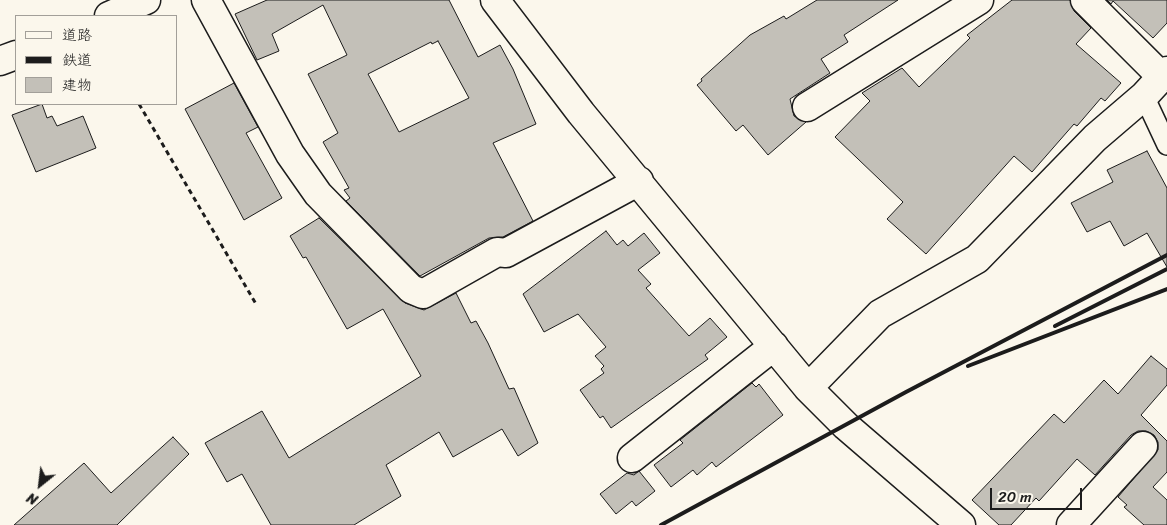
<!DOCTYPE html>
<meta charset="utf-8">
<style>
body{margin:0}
#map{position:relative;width:1167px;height:525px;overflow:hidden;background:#fbf7ec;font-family:Sriracha,"Klee One",sans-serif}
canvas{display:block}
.legend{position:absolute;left:15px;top:15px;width:162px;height:90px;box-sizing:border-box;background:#fbf7ec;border:1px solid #a29f99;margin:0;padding:6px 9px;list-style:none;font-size:15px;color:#1c1c1c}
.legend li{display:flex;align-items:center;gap:10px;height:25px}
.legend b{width:25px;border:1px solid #a29f99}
.north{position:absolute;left:15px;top:460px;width:50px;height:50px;-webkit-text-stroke:4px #fbf7ec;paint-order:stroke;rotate:209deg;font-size:14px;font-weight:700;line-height:20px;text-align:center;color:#1c1c1c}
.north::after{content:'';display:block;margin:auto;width:18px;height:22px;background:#1c1c1c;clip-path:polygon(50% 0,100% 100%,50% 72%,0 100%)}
.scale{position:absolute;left:990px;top:488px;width:92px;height:22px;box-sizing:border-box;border:2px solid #1c1c1c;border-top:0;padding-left:6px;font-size:15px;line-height:18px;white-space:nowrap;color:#1c1c1c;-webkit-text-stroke:4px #fbf7ec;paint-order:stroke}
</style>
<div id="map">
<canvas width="1167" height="525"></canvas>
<ul class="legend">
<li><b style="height:6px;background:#fbf7ec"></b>道路</li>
<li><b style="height:6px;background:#1c1c1c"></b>鉄道</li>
<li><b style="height:14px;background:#c3c0b8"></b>建物</li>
</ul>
<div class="north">N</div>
<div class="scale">20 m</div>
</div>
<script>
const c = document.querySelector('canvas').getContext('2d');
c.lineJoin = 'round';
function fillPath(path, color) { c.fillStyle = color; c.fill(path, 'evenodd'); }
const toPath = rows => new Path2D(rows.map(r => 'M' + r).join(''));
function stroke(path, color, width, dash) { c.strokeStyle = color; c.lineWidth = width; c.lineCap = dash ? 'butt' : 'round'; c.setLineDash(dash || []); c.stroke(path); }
const building = toPath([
 [267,0,449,0,478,57,500,45,513,69,536,124,493,143,533,221,503,237,489,238,420,276,346,201,350,198,344,190,349,188,323,142,338,133,308,74,347,55,323,5,272,34,279,51,257,60,235,14,267,0],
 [438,41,469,98,399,132,368,74,431,42,432,44,438,41],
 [817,0,898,0,844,35,848,42,821,59,830,73,790,99,794,116,806,122,768,155,743,125,736,131,697,85,702,81,701,79,750,35,784,16,786,19,817,0],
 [1012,0,1070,0,1074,11,1091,28,1076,44,1121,83,1105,101,1101,98,1077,126,1074,124,1032,172,1014,156,926,254,887,219,903,202,835,137,870,101,862,93,902,68,919,87,970,38,967,35,1012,0],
 [1107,0,1167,0,1167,23,1153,38,1113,1,1111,4,1107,0],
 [234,83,258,127,246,133,282,198,244,220,185,109,234,83],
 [42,104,47,118,52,116,57,126,83,116,96,148,36,172,12,115,42,104],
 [1147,151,1167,188,1167,267,1147,233,1124,246,1110,221,1087,232,1071,203,1113,182,1107,170,1147,151],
 [319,218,405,303,424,310,456,293,471,323,476,321,488,343,509,389,514,388,538,443,518,456,502,429,453,457,439,432,386,465,401,496,354,525,271,525,242,474,227,482,205,443,262,411,289,458,421,376,383,309,347,329,306,257,303,258,290,236,319,218],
 [606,231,617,245,623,240,628,246,644,233,660,253,638,270,651,284,646,288,689,336,710,318,727,337,705,355,708,359,611,428,603,416,600,418,580,390,604,373,601,369,604,366,595,356,606,347,578,314,544,332,523,294,606,231],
 [1151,356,1167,369,1167,385,1141,415,1167,441,1167,472,1153,487,1167,500,1167,525,1144,525,1124,507,1127,505,1118,497,1158,450,1158,442,1154,435,1146,431,1138,431,1131,435,1095,475,1077,459,1039,501,1036,498,1011,525,999,525,972,500,1054,414,1064,423,1104,380,1118,394,1151,356],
 [752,383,756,387,759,384,783,415,716,467,712,462,697,475,693,470,671,487,654,465,683,443,680,440,752,383],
 [173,437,189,454,117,525,14,525,84,463,111,493,173,437],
 [639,471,655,491,636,506,632,501,616,514,600,494,627,473,634,475,639,471]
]);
const path = toPath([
 [139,104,256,304]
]);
const service = toPath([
 [1144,96,1167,145]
]);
const minor = toPath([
 [206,0,290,154,318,194,411,289,423,294,497,252,506,253,639,181],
 [495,0,581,113,808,388,880,314,977,259,1095,138,1144,96,1167,71],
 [1085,0,1162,77],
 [109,16,146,0],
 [0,61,16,55],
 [807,107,979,0],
 [808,388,846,426,961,525],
 [632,458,774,346],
 [1071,525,1143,446]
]);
const rail = toPath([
 [1055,326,1167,269],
 [968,366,1167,289],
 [661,525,906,392,1167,255]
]);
fillPath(building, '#c3c0b8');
stroke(building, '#1c1c1c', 1);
stroke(service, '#1c1c1c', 22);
stroke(minor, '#1c1c1c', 31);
stroke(path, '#1c1c1c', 3, [5, 4]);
stroke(service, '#fbf7ec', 19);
stroke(minor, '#fbf7ec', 28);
stroke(rail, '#1c1c1c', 4);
</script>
